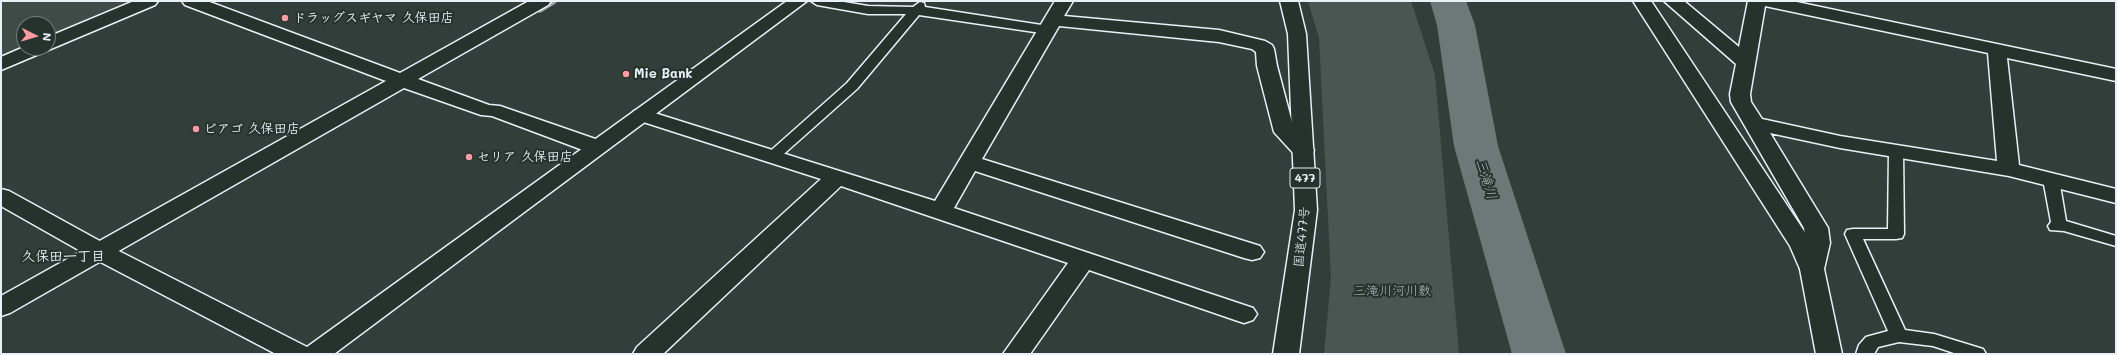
<!DOCTYPE html>
<meta charset="utf-8">
<style>
body{margin:0}
#map{position:relative;width:2117px;height:355px;overflow:hidden;background:#323e39;font-family:Mali,sans-serif}
canvas{display:block}
.frame{position:absolute;inset:0;border:2px solid #e8f1f8;pointer-events:none}
.north{position:absolute;left:16px;top:16px;width:40px;height:40px;box-sizing:border-box;background:#26332d;border:1px solid #747f7e;border-radius:50%;rotate:95deg;font-size:11px;font-weight:700;line-height:16px;text-align:center;color:#e8f1f8}
.north::after{content:'';display:block;margin:auto;width:14px;height:18px;background:#ff9aa2;clip-path:polygon(50% 0,100% 100%,50% 72%,0 100%)}
</style>
<div id="map">
<canvas width="2117" height="355"></canvas>
<div class="frame"></div>
<div class="north">N</div>
</div>
<script>
const c = document.querySelector('canvas').getContext('2d');
c.lineJoin = 'round';
function fillPath(path, color) { c.fillStyle = color; c.fill(path, 'evenodd'); }
const toPath = rows => new Path2D(rows.map(r => 'M' + r).join(''));
function stroke(path, color, width, dash) { c.strokeStyle = color; c.lineWidth = width; c.lineCap = dash ? 'butt' : 'round'; c.setLineDash(dash || []); c.stroke(path); }
function drawText(font, color, halo, rows, align = 'center') {
  c.font = font + ' Mali,"Klee One",sans-serif'; c.lineWidth = 4; c.setLineDash([]); c.textBaseline = 'middle'; c.strokeStyle = halo; c.fillStyle = color; for (const [text, x, y, turn = 0] of rows) {
    c.save(); c.translate(x, y); c.rotate((+turn || 0) * Math.PI / 180); c.textAlign = isNaN(turn) ? turn : align; if (halo) c.strokeText(text, 0, 0); c.fillText(text, 0, 0); c.restore();
  }
}
const built = toPath([
 [1,1,139,1,48,40,48,24,24,24,24,48,1,60]
]);
const green = toPath([
 [1308,1,1411,1,1435,75,1459,354,1324,354,1331,278,1319,38]
]);
const stream = toPath([
 [540,9,553,1]
]);
const river = toPath([
 [1430,1,1466,1,1475,25,1498,146,1566,354,1512,354,1454,146,1437,25,1430,1]
]);
const service = toPath([
 [811,1,838,1,868,6,913,7,920,2,924,3,925,7,1048,26,1054,30,1048,34,919,15,857,89,777,160,767,160,765,157,767,154,847,83,906,14,868,14,817,5,811,1],
 [1896,147,1901,148,1903,151,1904,234,1902,238,1896,239,1863,239,1905,330,1934,334,1983,349,1986,354,1957,354,1933,346,1899,342,1878,347,1874,354,1856,354,1859,345,1866,337,1888,331,1845,234,1847,230,1853,229,1888,229,1889,151,1891,148,1896,147],
 [2051,174,2056,176,2059,179,2066,221,2116,236,2116,246,2064,231,2050,230,2048,226,2051,222,2043,179,2046,176,2051,174]
]);
const minor = toPath([
 [134,1,158,1,155,5,1,70,1,57,24,47,48,48,48,37,134,1],
 [182,1,207,1,400,73,529,1,551,1,548,5,418,79,489,105,500,106,604,142,607,147,604,152,596,153,588,152,492,116,481,115,404,88,10,313,1,316,1,296,386,81,185,5,182,1],
 [1055,1,1073,1,1064,16,1219,30,1265,41,1272,45,1274,49,1277,66,1294,130,1314,150,1311,155,1303,156,1295,155,1274,132,1257,66,1256,52,1252,49,1219,42,1059,26,982,159,1260,246,1264,252,1260,258,1252,260,1244,258,975,171,954,208,1253,308,1257,314,1253,320,1244,323,1235,320,1089,270,1030,354,1003,354,1068,263,841,186,663,354,633,354,637,347,821,179,634,119,631,115,634,111,641,109,648,111,935,201,1055,1],
 [1664,1,1684,1,1739,47,1748,1,1792,1,2116,69,2116,81,2007,58,2019,165,2116,189,2116,203,2009,176,1840,148,1770,133,1828,228,1830,243,1824,269,1821,275,1812,277,1803,275,1800,269,1806,243,1804,228,1731,102,1730,94,1736,64,1664,1],
 [1765,6,1988,53,1997,161,1840,136,1762,119,1751,102,1750,94,1765,6]
]);
const tertiary = toPath([
 [787,1,807,1,334,354,276,354,91,257,1,206,1,189,9,191,107,245,307,347,787,1],
 [1633,1,1651,1,1814,246,1824,269,1842,354,1816,354,1800,269,1790,246,1633,1]
]);
const trunk = toPath([
 [1280,1,1298,1,1306,34,1317,210,1299,354,1273,354,1295,210,1288,34,1280,1]
]);
const markers = [
 [285,18,4,"#ff9aa2"],
 [626,74,4,"#ff9aa2"],
 [196,129,4,"#ff9aa2"],
 [469,157,4,"#ff9aa2"]
];
const shields = [
 [1305,178,30]
];
const shieldNames = [
 ["477",1305,178]
];
const poiNames = [
 ["ドラッグスギヤマ 久保田店",293,18],
 ["Mie Bank",634,74],
 ["ピアゴ 久保田店",204,129],
 ["セリア 久保田店",477,157]
];
const streetNames = [
 ["国道477号",1302,237,-84]
];
const parkNames = [
 ["三滝川河川敷",1392,291]
];
const waterNames = [
 ["三滝川",1486,179,73]
];
const neighbourhoodNames = [
 ["久保田一丁目",63,257]
];
fillPath(built, '#3f4b46');
fillPath(green, '#495651');
stroke(stream, '#9ea9ab', 7);
fillPath(river, '#6d7978');
stroke(service, '#e8f1f8', 3);
stroke(minor, '#e8f1f8', 3);
stroke(tertiary, '#e8f1f8', 3);
stroke(trunk, '#e8f1f8', 3);
fillPath(service, '#26332d');
fillPath(minor, '#26332d');
fillPath(tertiary, '#26332d');
fillPath(trunk, '#26332d');
for (const [x, y, r, color] of markers) { const dot = new Path2D(); dot.arc(x, y, r, 0, 2 * Math.PI); c.fillStyle = color; c.fill(dot); stroke(dot, '#26332d', 1.5); }
for (const [x, y, w] of shields) { const box = new Path2D(); box.roundRect(x - w / 2, y - 10, w, 20, 3); c.fillStyle = '#26332d'; c.fill(box); stroke(box, '#e8f1f8', 1); }
drawText('bold 12px', '#e8f1f8', null, shieldNames);
drawText('bold 13px', '#e8f1f8', '#26332d', poiNames, 'left');
drawText('13px', '#e8f1f8', '#26332d', streetNames);
drawText('13px', '#b0bbbe', '#26332d', parkNames);
drawText('italic 14px', '#b1bbbe', '#26332d', waterNames);
drawText('bold 14px', '#e8f1f8', '#26332d', neighbourhoodNames);
</script>
